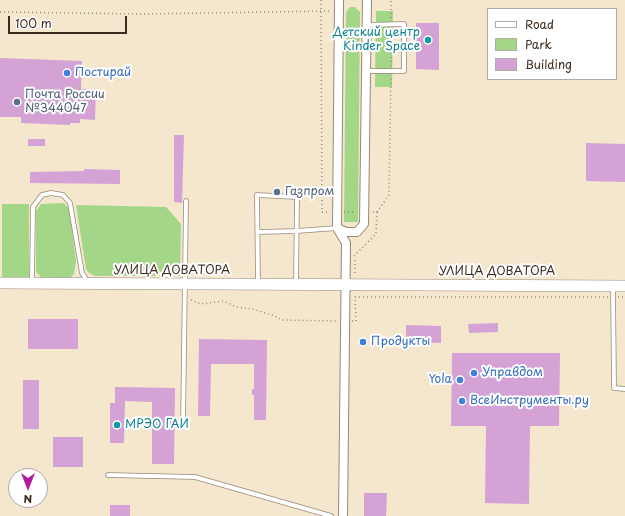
<!DOCTYPE html>
<meta charset="utf-8">
<style>
body{margin:0}
#map{position:relative;width:625px;height:516px;overflow:hidden;background:#f5e6ce;font-family:"Playpen Sans",sans-serif}
canvas{display:block}
.legend{position:absolute;left:487px;top:8px;width:130px;height:72px;box-sizing:border-box;background:#fff;border:1px solid #b1aaa5;margin:0;padding:5px 7px;list-style:none;font-size:12px;color:#3b2a1e}
.legend li{display:flex;align-items:center;gap:8px;height:20px}
.legend b{width:20px;border:1px solid #b1aaa5}
.north{position:absolute;left:8px;top:468px;width:40px;height:40px;box-sizing:border-box;background:#fff;border:1px solid #b1aaa5;border-radius:50%;rotate:180deg;font-size:11px;font-weight:700;line-height:16px;text-align:center;color:#3b2a1e}
.north::after{content:'';display:block;margin:auto;width:14px;height:18px;background:#b5179e;clip-path:polygon(50% 0,100% 100%,50% 72%,0 100%)}
.scale{position:absolute;left:8px;top:16px;width:119px;height:18px;box-sizing:border-box;border:2px solid #3b2a1e;border-top:0;padding-left:5px;font-size:12px;line-height:14px;white-space:nowrap;color:#3b2a1e;-webkit-text-stroke:3px #fff;paint-order:stroke}
</style>
<div id="map">
<canvas width="625" height="516"></canvas>
<ul class="legend">
<li><b style="height:5px;background:#fff"></b>Road</li>
<li><b style="height:11px;background:#a3d686"></b>Park</li>
<li><b style="height:11px;background:#d4a2d4"></b>Building</li>
</ul>
<div class="north">N</div>
<div class="scale">100 m</div>
</div>
<script>
const c = document.querySelector('canvas').getContext('2d');
c.lineJoin = 'round';
function fillPath(path, color) { c.fillStyle = color; c.fill(path, 'evenodd'); }
const toPath = rows => new Path2D(rows.map(r => 'M' + r).join(''));
function stroke(path, color, width, dash) { c.strokeStyle = color; c.lineWidth = width; c.lineCap = dash ? 'butt' : 'round'; c.setLineDash(dash || []); c.stroke(path); }
function drawText(font, color, halo, rows, align = 'center') {
  c.font = font + ' "Playpen Sans",sans-serif'; c.lineWidth = 4; c.setLineDash([]); c.textBaseline = 'middle'; c.strokeStyle = halo; c.fillStyle = color; for (const [text, x, y, turn = 0] of rows) {
    c.save(); c.translate(x, y); c.rotate((+turn || 0) * Math.PI / 180); c.textAlign = isNaN(turn) ? turn : align; if (halo) c.strokeText(text, 0, 0); c.fillText(text, 0, 0); c.restore();
  }
}
const green = toPath([
 [350,7,355,7,360,12,358,222,344,222,346,12],
 [376,11,393,11,392,87,375,87],
 [64,203,69,209,76,261,74,274,70,278,42,278,36,272,36,211,41,204],
 [2,204,29,204,29,277,2,277],
 [76,205,166,207,181,224,180,276,95,276,89,273,86,269]
]);
const building = toPath([
 [416,23,439,23,439,70,416,69],
 [0,58,82,61,81,89,96,90,95,120,80,119,80,123,70,123,70,125,21,123,21,117,0,117],
 [174,135,184,135,182,203,174,202],
 [28,139,45,139,45,146,28,146],
 [586,143,625,144,625,182,586,181],
 [84,169,120,170,120,184,30,183,30,172,84,171],
 [28,319,78,319,78,349,28,349],
 [498,323,498,332,469,333,468,324],
 [406,325,441,326,441,343,406,342],
 [199,339,267,340,266,420,254,420,254,395,252,395,252,389,254,389,254,364,211,364,210,416,198,416],
 [452,353,560,353,559,426,530,426,529,504,485,503,486,426,451,426],
 [23,380,39,380,39,429,23,429],
 [115,387,175,388,174,464,152,464,152,402,125,401,124,443,110,443,110,403,115,403],
 [53,437,83,437,83,467,53,467],
 [364,493,387,493,386,516,364,516],
 [110,505,130,505,130,516,110,516]
]);
const path = toPath([
 [321,0,322,212,330,212],
 [0,12,142,14,332,11],
 [391,18,391,0],
 [391,66,391,30],
 [344,212,356,212],
 [377,212,389,195,391,76],
 [354,256,376,234,377,212,372,212],
 [355,260,355,276],
 [618,297,625,297],
 [191,300,201,304,223,301,237,307,252,309,275,316,282,320,337,321],
 [352,321,356,321,355,297,608,297]
]);
const lane = toPath([
 [366,71,404,71,404,24,367,25],
 [258,232,297,231,337,228],
 [32,282,33,207,42,195,51,193,63,195,70,203,82,273,88,282],
 [258,283,257,195,297,197,296,284],
 [613,286,614,388,625,389],
 [183,425,186,201],
 [108,475,195,477,331,516]
]);
const street = toPath([
 [339,0,337,228,346,243,343,516],
 [338,228,346,232,357,232,364,224,367,0]
]);
const secondary = toPath([
 [0,283,625,286]
]);
const markers = [
 [428,40,4,"#0f9aa8"],
 [67,73,4,"#3f7fe0"],
 [17,102,4,"#5c6f8a"],
 [277,192,4,"#5c6f8a"],
 [363,342,4,"#3f7fe0"],
 [474,373,4,"#3f7fe0"],
 [460,380,4,"#3f7fe0"],
 [462,401,4,"#3f7fe0"],
 [117,425,4,"#0f9aa8"]
];
const cultureNames = [
 ["Детский центр",420,33],
 ["Kinder Space",420,47],
 ["МРЭО ГАИ",125,425,"left"]
];
const shopNames = [
 ["Постирай",75,73],
 ["Продукты",371,342],
 ["Управдом",482,373],
 ["Yola",452,380,"right"],
 ["ВсеИнструменты.ру",470,401]
];
const serviceNames = [
 ["Почта России",25,95],
 ["№344047",25,109],
 ["Газпром",285,192]
];
const streetNames = [
 ["УЛИЦА ДОВАТОРА",172,271],
 ["УЛИЦА ДОВАТОРА",497,272]
];
fillPath(green, '#a3d686');
fillPath(building, '#d4a2d4');
stroke(lane, '#988876', 5.5);
stroke(street, '#988876', 10);
stroke(secondary, '#988876', 12);
stroke(path, '#988876', 1.5, [1, 3]);
stroke(lane, '#fff', 4);
stroke(street, '#fff', 8);
stroke(secondary, '#fff', 11);
for (const [x, y, r, color] of markers) { const dot = new Path2D(); dot.arc(x, y, r, 0, 2 * Math.PI); c.fillStyle = color; c.fill(dot); stroke(dot, '#fff', 1.5); }
drawText('12px', '#0d838f', '#fff', cultureNames, 'right');
drawText('12px', '#366cbe', '#fff', shopNames, 'left');
drawText('12px', '#4e5e75', '#fff', serviceNames, 'left');
drawText('12px', '#3b2a1e', '#fff', streetNames);
</script>
